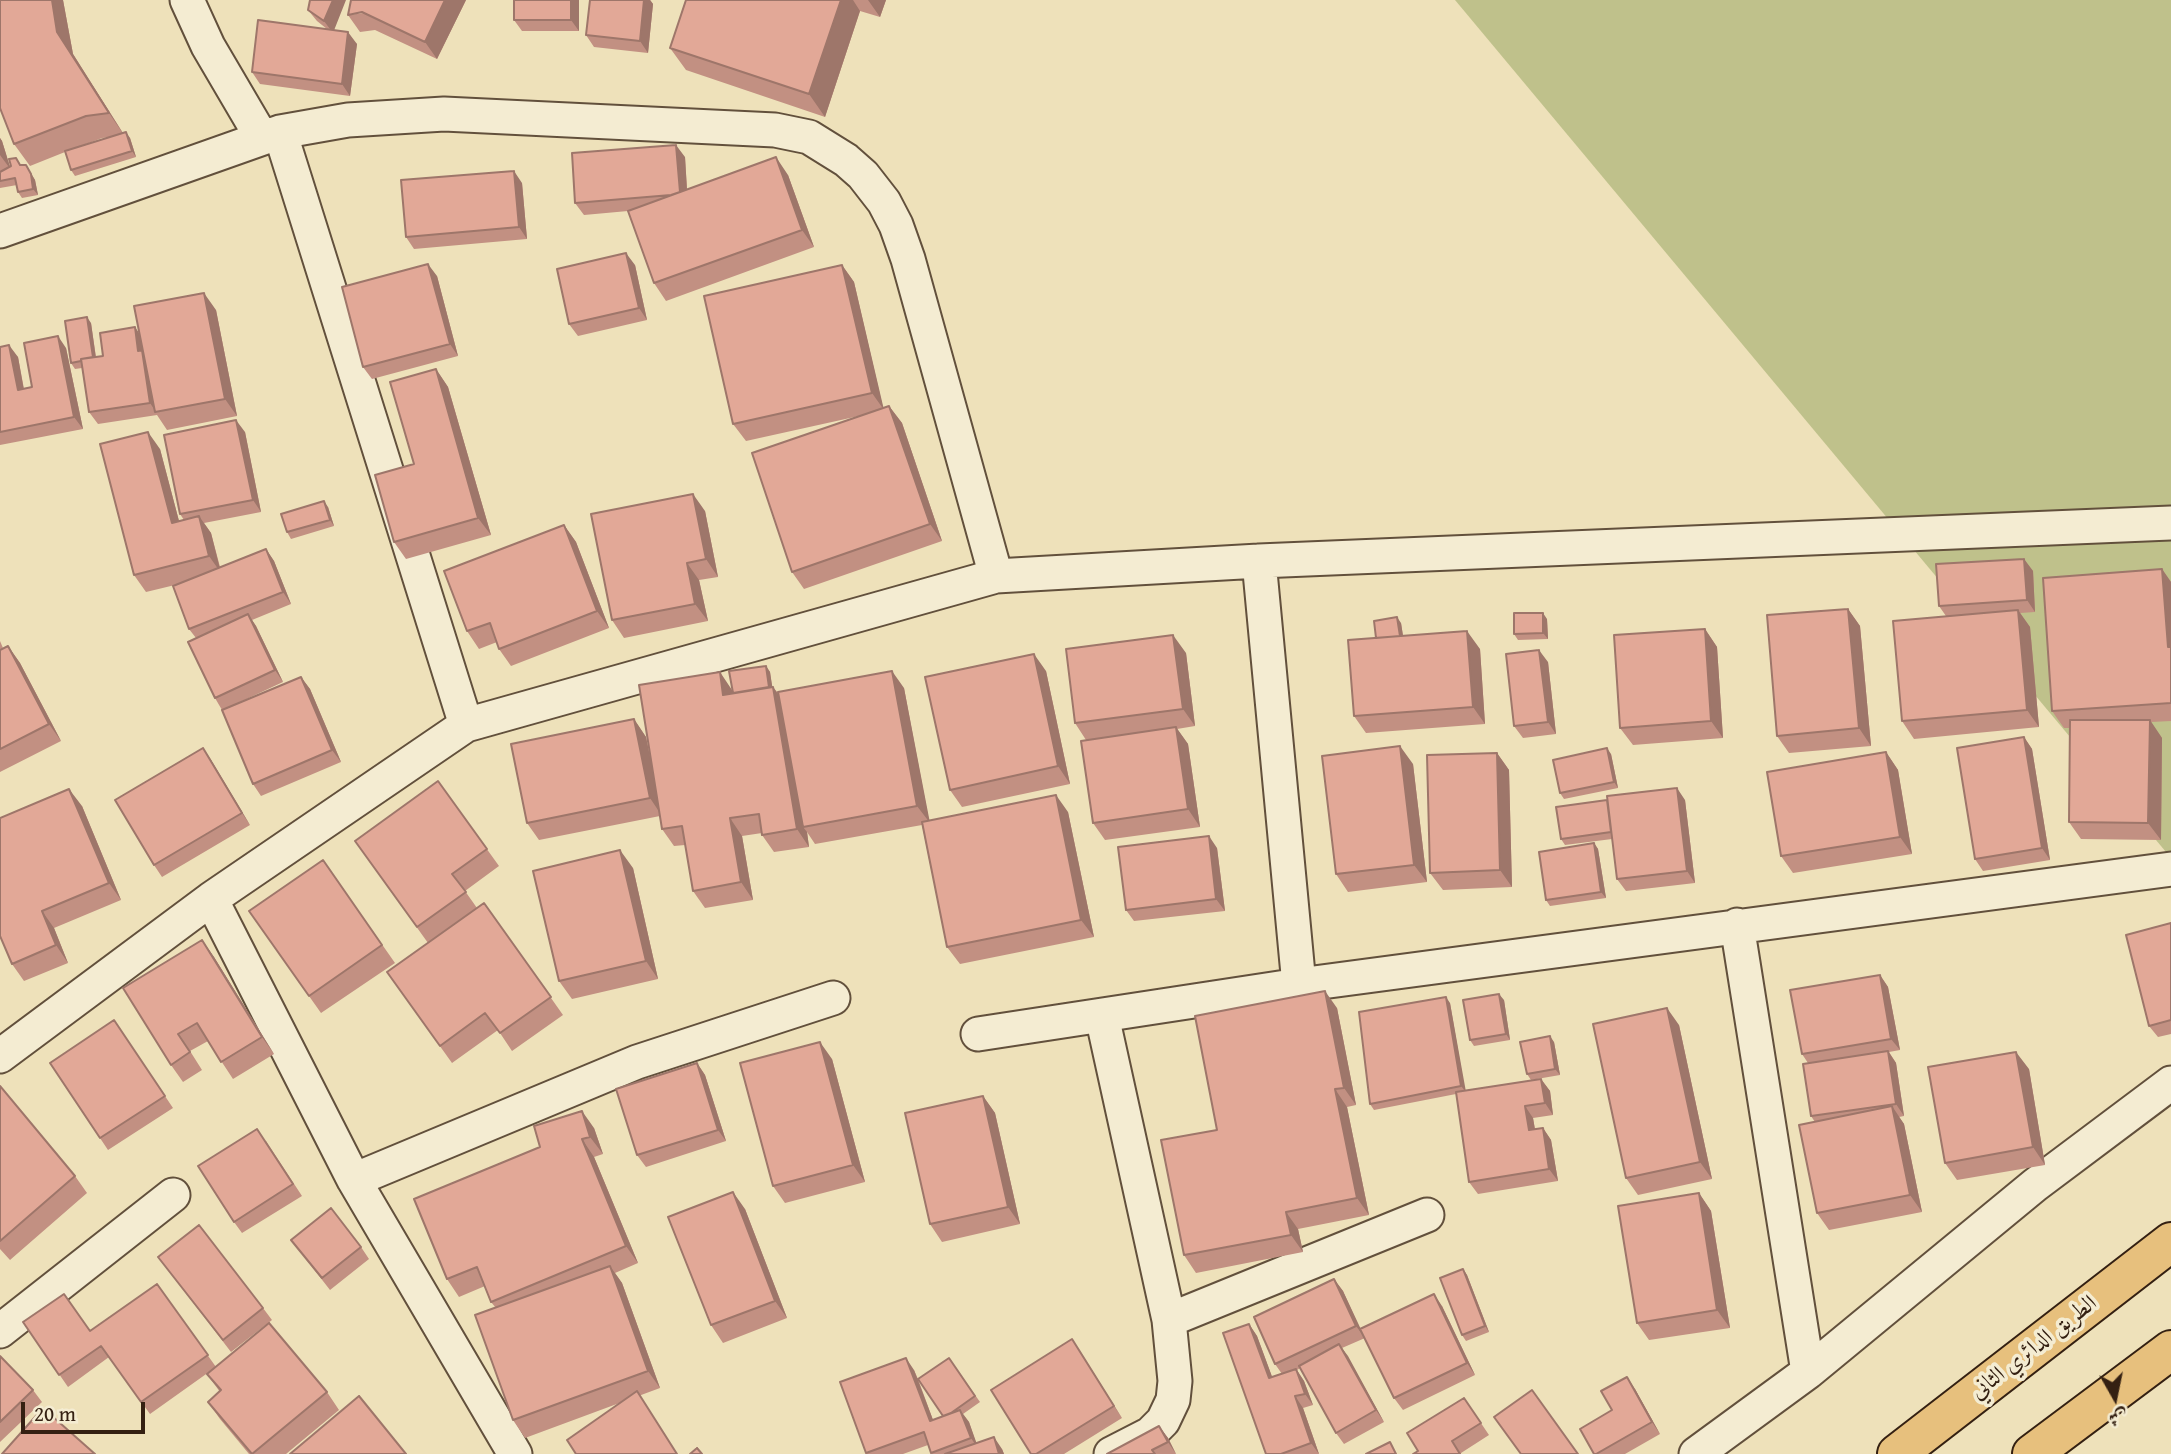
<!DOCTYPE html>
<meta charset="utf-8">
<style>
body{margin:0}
#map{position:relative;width:2171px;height:1454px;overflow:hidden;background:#eee1ba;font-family:"Gentium Book Plus",Amiri,serif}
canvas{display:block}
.north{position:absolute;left:2080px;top:1363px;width:70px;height:70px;-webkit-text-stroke:5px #f4ecd2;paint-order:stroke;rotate:171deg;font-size:19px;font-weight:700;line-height:28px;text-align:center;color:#342012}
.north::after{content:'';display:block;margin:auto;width:24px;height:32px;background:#342012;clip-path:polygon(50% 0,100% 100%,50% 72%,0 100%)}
.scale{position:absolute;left:21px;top:1402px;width:124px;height:32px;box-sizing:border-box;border:4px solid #342012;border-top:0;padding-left:9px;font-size:21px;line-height:24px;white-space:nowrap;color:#342012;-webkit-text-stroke:5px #f4ecd2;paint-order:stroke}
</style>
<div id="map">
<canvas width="2171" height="1454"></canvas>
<div class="north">ش</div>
<div class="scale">20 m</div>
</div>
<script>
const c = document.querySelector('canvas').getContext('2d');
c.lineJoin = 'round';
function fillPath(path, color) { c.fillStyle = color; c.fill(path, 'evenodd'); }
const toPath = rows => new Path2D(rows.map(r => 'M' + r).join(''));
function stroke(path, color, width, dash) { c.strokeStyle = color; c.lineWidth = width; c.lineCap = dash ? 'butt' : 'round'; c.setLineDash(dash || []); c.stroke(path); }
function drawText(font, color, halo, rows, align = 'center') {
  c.font = font + ' "Gentium Book Plus",Amiri,serif'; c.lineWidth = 7; c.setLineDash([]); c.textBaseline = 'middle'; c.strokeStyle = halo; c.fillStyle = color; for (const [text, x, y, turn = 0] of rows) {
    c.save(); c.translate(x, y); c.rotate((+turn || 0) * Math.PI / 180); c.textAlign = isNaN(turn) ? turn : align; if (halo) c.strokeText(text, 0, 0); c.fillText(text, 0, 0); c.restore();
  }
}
const green = toPath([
 [1455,0,2171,0,2171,858]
]);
const minor = toPath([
 [187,0,208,46,262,138],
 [280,132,466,725],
 [0,231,280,132,348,120,444,114,775,130,809,137,846,160,863,175,884,202,896,225,908,259,996,576],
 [1259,561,1299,985],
 [211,899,354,1180,515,1454],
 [1737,925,1808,1372],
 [1102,1016,1169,1320,1175,1381,1173,1400,1163,1421,1150,1434,1111,1454],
 [978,1034,1299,985,2171,869],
 [0,1056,211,899,466,725,996,576,1259,561,2171,523],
 [354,1180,637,1062,833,998],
 [1169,1320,1427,1215],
 [0,1331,173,1195],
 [1696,1454,1808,1372,2035,1185,2171,1083]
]);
const trunk = toPath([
 [1897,1454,2171,1242],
 [2032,1454,2171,1350]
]);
const wall = toPath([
 [0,0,63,0,73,54,123,133,130,138,136,157,75,176,71,170,65,152,30,166,14,144],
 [111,137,81,146,102,138],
 [310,0,334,30,357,44,350,96,260,84,252,72,327,29,317,21,308,10],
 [466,0,437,59,375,30,360,32,348,15],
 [579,0,579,31,522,31,514,20],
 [590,0,650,0,653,4,648,53,594,47,586,35],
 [686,0,886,0,880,17,860,11,825,117,686,70,670,48],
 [0,138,2,141,10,167,26,165,35,180,38,195,22,198,18,192,17,185,0,188],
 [685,157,687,189,788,175,814,247,666,301,654,283,628,211,584,215,575,203],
 [522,183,527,239,414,249,406,237],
 [635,265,647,320,578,336,569,324],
 [842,265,854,282,883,408,889,406,902,423,942,541,804,589,792,572,859,416,746,441,733,424],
 [437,276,458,356,372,379,363,367],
 [216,310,237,416,167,430,157,415,98,424,89,412,82,368,75,369,71,363,91,323,96,357,103,356,135,327,139,334],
 [0,347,18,357,24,389,32,387,66,348,83,429,0,445],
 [436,369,448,387,491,535,406,559,394,542,414,464],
 [245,432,261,512,204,523,211,533,220,567,266,549,274,561,291,604,252,620,256,626,283,682,238,703,301,677,310,689,341,762,261,796,253,784,222,710,215,698,196,638,189,629,175,585,146,592,134,575,160,449,179,521,184,520,180,514],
 [328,507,334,526,291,539,287,532],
 [705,511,718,577,699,580,708,621,624,638,612,620],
 [564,525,576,542,609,628,511,666,499,649,497,642,479,649,467,631],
 [2024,559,2033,571,2035,612,2020,613,2030,627,2039,727,1914,739,1902,721,1946,616,1939,606],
 [2162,569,2171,582,2171,721,2151,722,2162,738,2161,840,2081,839,2069,822,2070,728,2064,728,2052,711],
 [1848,609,1860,626,1871,746,1789,753,1777,736],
 [1547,619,1548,639,1518,640,1514,634],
 [1401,623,1403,636,1480,649,1485,724,1366,733,1354,716,1376,638],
 [1705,629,1717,647,1723,738,1633,745,1620,728],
 [0,641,3,648,8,646,20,663,61,741,0,772],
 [1186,653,1195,726,1177,729,1188,744,1200,827,1105,840,1093,823,1086,740,1075,723],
 [1548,662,1556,734,1523,738,1514,726],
 [766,666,770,672,772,687,773,687,778,693,904,688,929,821,1068,812,1094,937,960,964,947,947,922,825,815,844,807,832,809,847,774,852,762,835,762,833,742,836,753,900,705,908,693,891,685,845,674,846,662,829,660,816,539,840,527,823,634,719,646,737,651,761,732,690],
 [1046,671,1070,784,962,807,950,790],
 [2024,737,2032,749,2050,860,1983,871,1975,859],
 [203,748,211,760,250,825,162,877,154,865],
 [1886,752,1898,770,1912,854,1793,873,1781,856],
 [1497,753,1509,770,1512,887,1443,890,1430,873],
 [1611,754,1618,788,1564,799,1560,793],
 [1413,764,1427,882,1348,892,1336,874],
 [438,781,499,866,465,891,477,908,484,903,563,1015,512,1051,498,1030,452,1063,387,972,428,943,355,841],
 [1685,800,1695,883,1626,891,1617,879,1612,839,1565,845,1561,839],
 [82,806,121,900,54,928,68,963,24,981,12,964],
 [1594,843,1598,849,1606,898,1550,906,1546,900],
 [1217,848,1225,911,1134,921,1126,910],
 [323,860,395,963,321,1013,249,911],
 [633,868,658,979,572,999,559,981],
 [2171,923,2171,1034,2158,1037,2149,1026],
 [202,940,214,957,274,1054,233,1079,208,1041,190,1051,202,1070,183,1082,171,1065],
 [1880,975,1888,987,1900,1050,1889,1052,1896,1063,1904,1116,1899,1117,1904,1124,1922,1212,1829,1230,1817,1213,1815,1122,1811,1116,1808,1063,1802,1054],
 [1504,1000,1510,1040,1474,1046,1470,1040],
 [1450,1003,1465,1091,1541,1079,1550,1091,1553,1115,1533,1118,1535,1129,1543,1128,1551,1140,1558,1181,1478,1194,1469,1182,1456,1094,1374,1110,1370,1104],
 [1337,1008,1356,1105,1347,1107,1369,1215,1298,1229,1303,1252,1196,1273,1184,1255,1217,1130],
 [114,1020,173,1108,108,1150,100,1138],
 [1679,1025,1712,1179,1638,1195,1626,1178],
 [1554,1042,1560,1075,1531,1080,1527,1074],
 [832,1059,865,1182,785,1203,773,1186],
 [697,1063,705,1075,726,1141,646,1167,637,1155],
 [2029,1069,2045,1165,1957,1180,1945,1163],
 [0,1086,75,1176,87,1193,10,1260,0,1249],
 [983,1096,995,1113,1020,1224,942,1242,930,1224],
 [594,1128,603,1154,594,1157,638,1263,615,1273,622,1283,660,1388,525,1438,513,1420,496,1308,491,1302,485,1286,459,1297,447,1279,414,1199],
 [266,1141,302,1196,242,1233,234,1222],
 [1699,1193,1711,1211,1730,1328,1649,1340,1637,1323],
 [745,1209,787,1318,723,1343,711,1325],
 [291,1240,361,1247,369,1259,330,1290],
 [158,1257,263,1308,272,1320,231,1352],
 [1463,1269,1467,1275,1489,1332,1466,1341,1462,1335],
 [1334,1279,1343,1291,1360,1329,1442,1306,1475,1375,1403,1410,1394,1398,1365,1338,1342,1348,1384,1422,1344,1444,1336,1433,1300,1368,1297,1370,1304,1381,1313,1405,1303,1408,1319,1454,1266,1454,1249,1324,1257,1336,1272,1377,1282,1374,1275,1364],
 [157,1284,216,1367,327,1392,339,1410,286,1454,249,1454,220,1419,208,1402,220,1392,207,1374,209,1372,150,1414,109,1357,68,1387,23,1322,90,1331],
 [1072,1339,1122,1418,1064,1454,1031,1454],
 [0,1356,33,1390,42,1402,0,1442],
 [949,1358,980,1402,963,1414,969,1422,976,1443,1002,1449,1004,1454,932,1454,928,1445,903,1454,867,1454,866,1453,914,1370,918,1379],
 [918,1379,943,1416,933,1420],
 [1635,1389,1660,1434,1625,1454,1594,1454,1612,1410],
 [1464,1398,1489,1435,1461,1453,1461,1454,1413,1454,1418,1451],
 [1159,1426,1168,1438,1176,1454,1107,1454]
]);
const shadedWall = toPath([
 [52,0,63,0,73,54,124,135,109,113,57,32],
 [333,0,346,0,333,33,324,21],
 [445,0,466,0,437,59,425,42],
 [571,0,579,0,579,31,571,20],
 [644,0,650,0,653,4,648,53,640,41],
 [841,0,853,0,860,11,825,117,809,94],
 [868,0,886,0,880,17],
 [348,32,357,44,350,96,342,84],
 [126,132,130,138,136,157,132,151],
 [0,138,2,141,11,170,0,155],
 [676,145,685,157,688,207,680,195],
 [776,157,788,175,814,247,802,230],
 [26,165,35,180,38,195,33,189],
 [514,171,522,183,527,239,519,227],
 [626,253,635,265,647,320,639,308],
 [428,264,437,276,458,356,450,344],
 [842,265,854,282,884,410,872,393],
 [204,293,216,310,237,416,225,399],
 [87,317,91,323,97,366,93,360],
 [135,327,143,339,156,412,150,403,138,351],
 [58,336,66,348,83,429,74,417],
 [9,345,18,357,26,402,18,390],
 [436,369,448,387,491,535,478,518],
 [889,406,902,423,942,541,930,524],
 [236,420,245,432,261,512,253,500],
 [148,432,160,449,184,540,172,523],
 [693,494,705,511,718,577,706,559],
 [324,501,328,507,334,526,330,520],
 [199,516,211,533,221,573,209,556],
 [564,525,576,542,609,628,597,611],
 [266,549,274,561,291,604,283,592],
 [2024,559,2033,571,2035,612,2027,600],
 [687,563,699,580,708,621,695,604],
 [2162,569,2171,582,2171,651,2168,647],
 [1848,609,1860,626,1871,746,1859,728],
 [2018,610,2030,627,2039,727,2027,710],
 [1543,613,1547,619,1548,639,1543,633],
 [248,614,256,626,283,682,275,670],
 [1397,617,1401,623,1404,642,1400,636],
 [1705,629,1717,647,1723,738,1711,721],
 [1467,631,1480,649,1485,724,1473,707],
 [1173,635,1186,653,1195,726,1183,709],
 [8,646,20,663,61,741,49,724],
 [1539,650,1548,662,1556,734,1548,722],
 [1034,654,1046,671,1070,784,1058,766],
 [766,666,770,672,775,704,771,698],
 [892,671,904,688,930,823,917,806],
 [720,672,732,690,736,712,723,695],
 [301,677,310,689,341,762,332,750],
 [773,687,785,704,803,827,807,832,809,847,797,829],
 [634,719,646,737,662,816,650,798],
 [2150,720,2162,738,2161,840,2148,823],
 [1176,727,1188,744,1200,827,1188,809],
 [2024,737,2032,749,2050,860,2042,848],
 [1400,746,1413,764,1427,882,1414,865],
 [203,748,211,760,250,825,242,813],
 [1607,748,1611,754,1618,788,1614,782],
 [1886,752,1898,770,1912,854,1900,837],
 [1497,753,1509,770,1512,887,1500,870],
 [1677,788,1685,800,1695,883,1687,871],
 [69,789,82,806,121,900,109,883],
 [1056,795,1068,812,1094,937,1081,920],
 [730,818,742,836,753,900,741,882],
 [1209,836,1217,848,1225,911,1216,899],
 [1594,843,1598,849,1606,898,1601,892],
 [620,850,633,868,658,979,646,961],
 [42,911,54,928,68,963,56,945],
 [202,940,214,957,274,1054,262,1037],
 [1880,975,1888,987,1900,1050,1891,1039],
 [1325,991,1337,1008,1356,1105,1344,1088],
 [1499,994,1504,1000,1510,1040,1506,1034],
 [1446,997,1450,1003,1466,1092,1461,1086],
 [1667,1008,1679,1025,1712,1179,1700,1162],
 [1550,1036,1554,1042,1560,1075,1555,1069],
 [820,1042,832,1059,865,1182,853,1165],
 [1888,1051,1896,1063,1904,1116,1896,1104],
 [2016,1052,2029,1069,2045,1165,2033,1147],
 [697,1063,705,1075,726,1141,718,1130],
 [1541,1079,1550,1091,1553,1115,1545,1103],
 [1335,1089,1347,1107,1369,1215,1357,1198],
 [983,1096,995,1113,1020,1224,1008,1207],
 [1525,1106,1533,1118,1537,1142,1529,1130],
 [1892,1106,1904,1124,1922,1212,1910,1195],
 [582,1111,594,1128,603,1154,590,1137],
 [1543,1128,1551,1140,1558,1181,1549,1169],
 [582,1139,594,1157,638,1263,626,1246],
 [733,1192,745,1209,787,1318,775,1301],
 [1699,1193,1711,1211,1730,1328,1717,1310],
 [1286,1212,1298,1229,1303,1252,1291,1235],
 [610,1266,622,1283,660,1388,648,1371],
 [1463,1269,1467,1275,1489,1332,1485,1326],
 [1334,1279,1343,1291,1365,1338,1356,1326],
 [1434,1294,1442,1306,1475,1375,1467,1363],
 [1249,1324,1257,1336,1277,1390,1269,1378],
 [1072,1339,1080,1351,1122,1418,1114,1406],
 [1339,1344,1348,1356,1384,1422,1376,1410],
 [906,1358,914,1370,938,1433,930,1421],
 [1296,1369,1304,1381,1313,1405,1305,1394],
 [1627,1377,1635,1389,1660,1434,1652,1422],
 [1295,1396,1303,1408,1319,1454,1311,1443],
 [960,1410,969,1422,979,1450,971,1438],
 [1159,1426,1168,1438,1176,1454,1168,1442],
 [994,1437,1002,1449,1004,1454,999,1454]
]);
const building = toPath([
 [0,0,52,0,57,32,109,113,86,116,14,144,0,108,0,0],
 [310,0,333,0,324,21,308,10,310,0],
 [351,0,445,0,425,42,362,12,348,15,351,0],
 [514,0,571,0,571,20,514,20,514,0],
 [590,0,644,0,640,41,586,35,590,0],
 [686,0,841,0,809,94,670,48,686,0],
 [258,20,348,32,342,84,252,72,258,20],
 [126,132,132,151,71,170,65,151,126,132],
 [676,145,680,192,671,195,575,203,572,153,676,145],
 [776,157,802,230,654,283,628,211,776,157],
 [16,158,20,165,26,165,31,174,33,189,18,192,15,178,0,181,0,172,11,166,9,159,16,158],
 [514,171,519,227,406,237,401,180,514,171],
 [626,253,639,308,569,324,557,269,626,253],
 [428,264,450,344,363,367,342,287,428,264],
 [842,265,872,393,733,424,704,296,842,265],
 [204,293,225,399,155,412,134,306,204,293],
 [87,317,93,357,81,359,81,361,71,363,65,321,87,317],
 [135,327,138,351,142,350,150,403,89,412,81,359,103,356,100,333,135,327],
 [58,336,74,417,0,432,0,347,9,345,18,390,32,387,24,343,58,336],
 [436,369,478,518,394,542,375,475,414,464,390,382,436,369],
 [889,406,930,524,792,572,752,453,889,406],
 [236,420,253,500,180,514,164,435,236,420],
 [148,432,172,523,199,516,209,556,134,575,100,444,148,432],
 [693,494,706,559,687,563,695,604,612,620,591,514,693,494],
 [324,501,330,520,287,532,281,514,324,501],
 [564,525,597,611,499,649,490,623,467,631,444,571,564,525],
 [266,549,283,592,189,629,173,586,266,549],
 [2024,559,2027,600,1939,606,1936,564,2024,559],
 [2162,569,2168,647,2171,647,2171,703,2052,711,2043,578,2162,569],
 [1848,609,1859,728,1777,736,1767,615,1848,609],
 [2018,610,2027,710,1902,721,1893,621,2018,610],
 [1514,613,1543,613,1543,633,1514,634,1514,613],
 [248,614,275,670,215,698,188,642,248,614],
 [1397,617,1400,636,1376,638,1374,621,1397,617],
 [1705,629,1711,721,1620,728,1614,635,1705,629],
 [1467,631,1473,707,1354,716,1348,640,1467,631],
 [1173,635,1183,709,1075,723,1066,649,1173,635],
 [8,646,49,724,0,749,0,650,8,646],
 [1539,650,1548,722,1514,726,1506,654,1539,650],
 [1034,654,1058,766,950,790,925,677,1034,654],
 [766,666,769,687,733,693,729,671,766,666],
 [892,671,917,806,803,827,778,692,892,671],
 [720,672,723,695,773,687,797,829,762,835,759,814,730,818,741,882,693,891,682,826,662,829,639,685,720,672],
 [301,677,332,750,253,784,222,710,301,677],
 [634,719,650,798,527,823,511,744,634,719],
 [2070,720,2150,720,2148,823,2069,822,2070,720],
 [1176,727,1188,809,1093,823,1081,741,1176,727],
 [2024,737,2042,848,1975,859,1957,748,2024,737],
 [1400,746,1414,865,1336,874,1322,756,1400,746],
 [203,748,242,813,154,865,115,800,203,748],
 [1607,748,1614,782,1560,793,1553,760,1607,748],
 [1886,752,1900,837,1781,856,1767,772,1886,752],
 [1497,753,1500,870,1430,873,1427,755,1497,753],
 [438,781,487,849,452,874,466,892,417,927,355,841,438,781],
 [1677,788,1687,871,1617,879,1607,796,1677,788],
 [69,789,109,883,42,911,56,945,12,964,0,936,0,818,69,789],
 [1056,795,1081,920,947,947,922,822,1056,795],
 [1607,800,1611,832,1561,839,1556,807,1607,800],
 [1209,836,1216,899,1126,910,1118,847,1209,836],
 [1594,843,1601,892,1546,900,1539,852,1594,843],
 [620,850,646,961,559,981,533,871,620,850],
 [323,860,382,945,309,996,249,911,323,860],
 [484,903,551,997,500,1033,485,1013,440,1046,387,972,484,903],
 [2171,923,2171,1020,2149,1026,2126,935,2171,923],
 [202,940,262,1037,221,1062,197,1023,178,1034,190,1052,171,1065,123,988,202,940],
 [1880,975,1891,1039,1802,1054,1790,990,1880,975],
 [1325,991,1344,1088,1335,1089,1357,1198,1286,1212,1291,1235,1184,1255,1161,1140,1217,1130,1195,1016,1325,991],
 [1499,994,1506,1034,1470,1040,1463,1000,1499,994],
 [1446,997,1461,1086,1370,1104,1359,1012,1446,997],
 [1667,1008,1700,1162,1626,1178,1593,1024,1667,1008],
 [114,1020,165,1096,100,1138,50,1063,114,1020],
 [1550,1036,1555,1069,1527,1074,1520,1042,1550,1036],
 [820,1042,853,1165,773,1186,740,1063,820,1042],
 [1888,1051,1896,1104,1811,1116,1803,1064,1888,1051],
 [2016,1052,2033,1147,1945,1163,1928,1067,2016,1052],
 [697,1063,718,1130,637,1155,616,1089,697,1063],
 [1541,1079,1545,1103,1525,1106,1529,1130,1543,1128,1549,1169,1469,1182,1456,1092,1541,1079],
 [0,1086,75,1176,0,1241,0,1086],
 [983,1096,1008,1207,930,1224,905,1113,983,1096],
 [1892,1106,1910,1195,1817,1213,1799,1125,1892,1106],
 [582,1111,590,1137,582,1139,626,1246,491,1302,477,1267,447,1279,414,1199,540,1147,534,1126,582,1111],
 [257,1129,293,1184,234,1222,198,1166,257,1129],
 [733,1192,775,1301,711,1325,668,1217,733,1192],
 [1699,1193,1717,1310,1637,1323,1618,1206,1699,1193],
 [331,1208,361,1247,322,1278,291,1240,331,1208],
 [199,1225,263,1308,223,1340,158,1257,199,1225],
 [610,1266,648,1371,513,1420,475,1315,610,1266],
 [1463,1269,1485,1326,1462,1335,1440,1278,1463,1269],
 [1334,1279,1356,1326,1275,1364,1254,1317,1334,1279],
 [157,1284,208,1355,141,1402,101,1346,59,1375,23,1322,64,1294,90,1331,157,1284],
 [1434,1294,1467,1363,1394,1398,1360,1329,1434,1294],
 [269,1323,327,1392,252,1454,208,1402,221,1390,207,1374,269,1323],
 [1249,1324,1269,1378,1296,1369,1305,1394,1295,1396,1311,1443,1281,1454,1266,1454,1223,1333,1249,1324],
 [1072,1339,1114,1406,1036,1454,1031,1454,991,1390,1072,1339],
 [1339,1344,1376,1410,1336,1433,1299,1366,1339,1344],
 [0,1356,33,1390,0,1422,0,1356],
 [906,1358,930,1421,960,1410,971,1438,931,1453,924,1432,866,1453,840,1382,906,1358],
 [949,1358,975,1396,951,1413,943,1416,918,1379,949,1358],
 [1627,1377,1652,1422,1596,1454,1594,1454,1580,1429,1612,1410,1601,1391,1627,1377],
 [1532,1390,1578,1454,1521,1454,1494,1417,1532,1390],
 [637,1391,677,1454,576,1454,567,1440,637,1391],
 [359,1396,406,1454,290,1454,359,1396],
 [1464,1398,1481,1423,1452,1441,1460,1454,1413,1454,1418,1451,1407,1433,1464,1398],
 [43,1408,95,1454,2,1454,43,1408],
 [1159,1426,1168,1442,1152,1450,1155,1454,1107,1454,1159,1426],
 [994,1437,999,1454,945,1454,994,1437],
 [1390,1442,1396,1454,1366,1454,1390,1442],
 [697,1448,702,1454,690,1454,697,1448]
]);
const streetNames = [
 ["الطريق الدائري الثاني",2034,1348,-38]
];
fillPath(green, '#bfc18b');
stroke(minor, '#62503c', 37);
stroke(trunk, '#342012', 42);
stroke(minor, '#f4ecd2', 33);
stroke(trunk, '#e7c07d', 38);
fillPath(wall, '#c29082');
fillPath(shadedWall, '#9e766a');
fillPath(building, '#e2a897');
stroke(building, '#9e766a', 2);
drawText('23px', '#342012', '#f4ecd2', streetNames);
</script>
